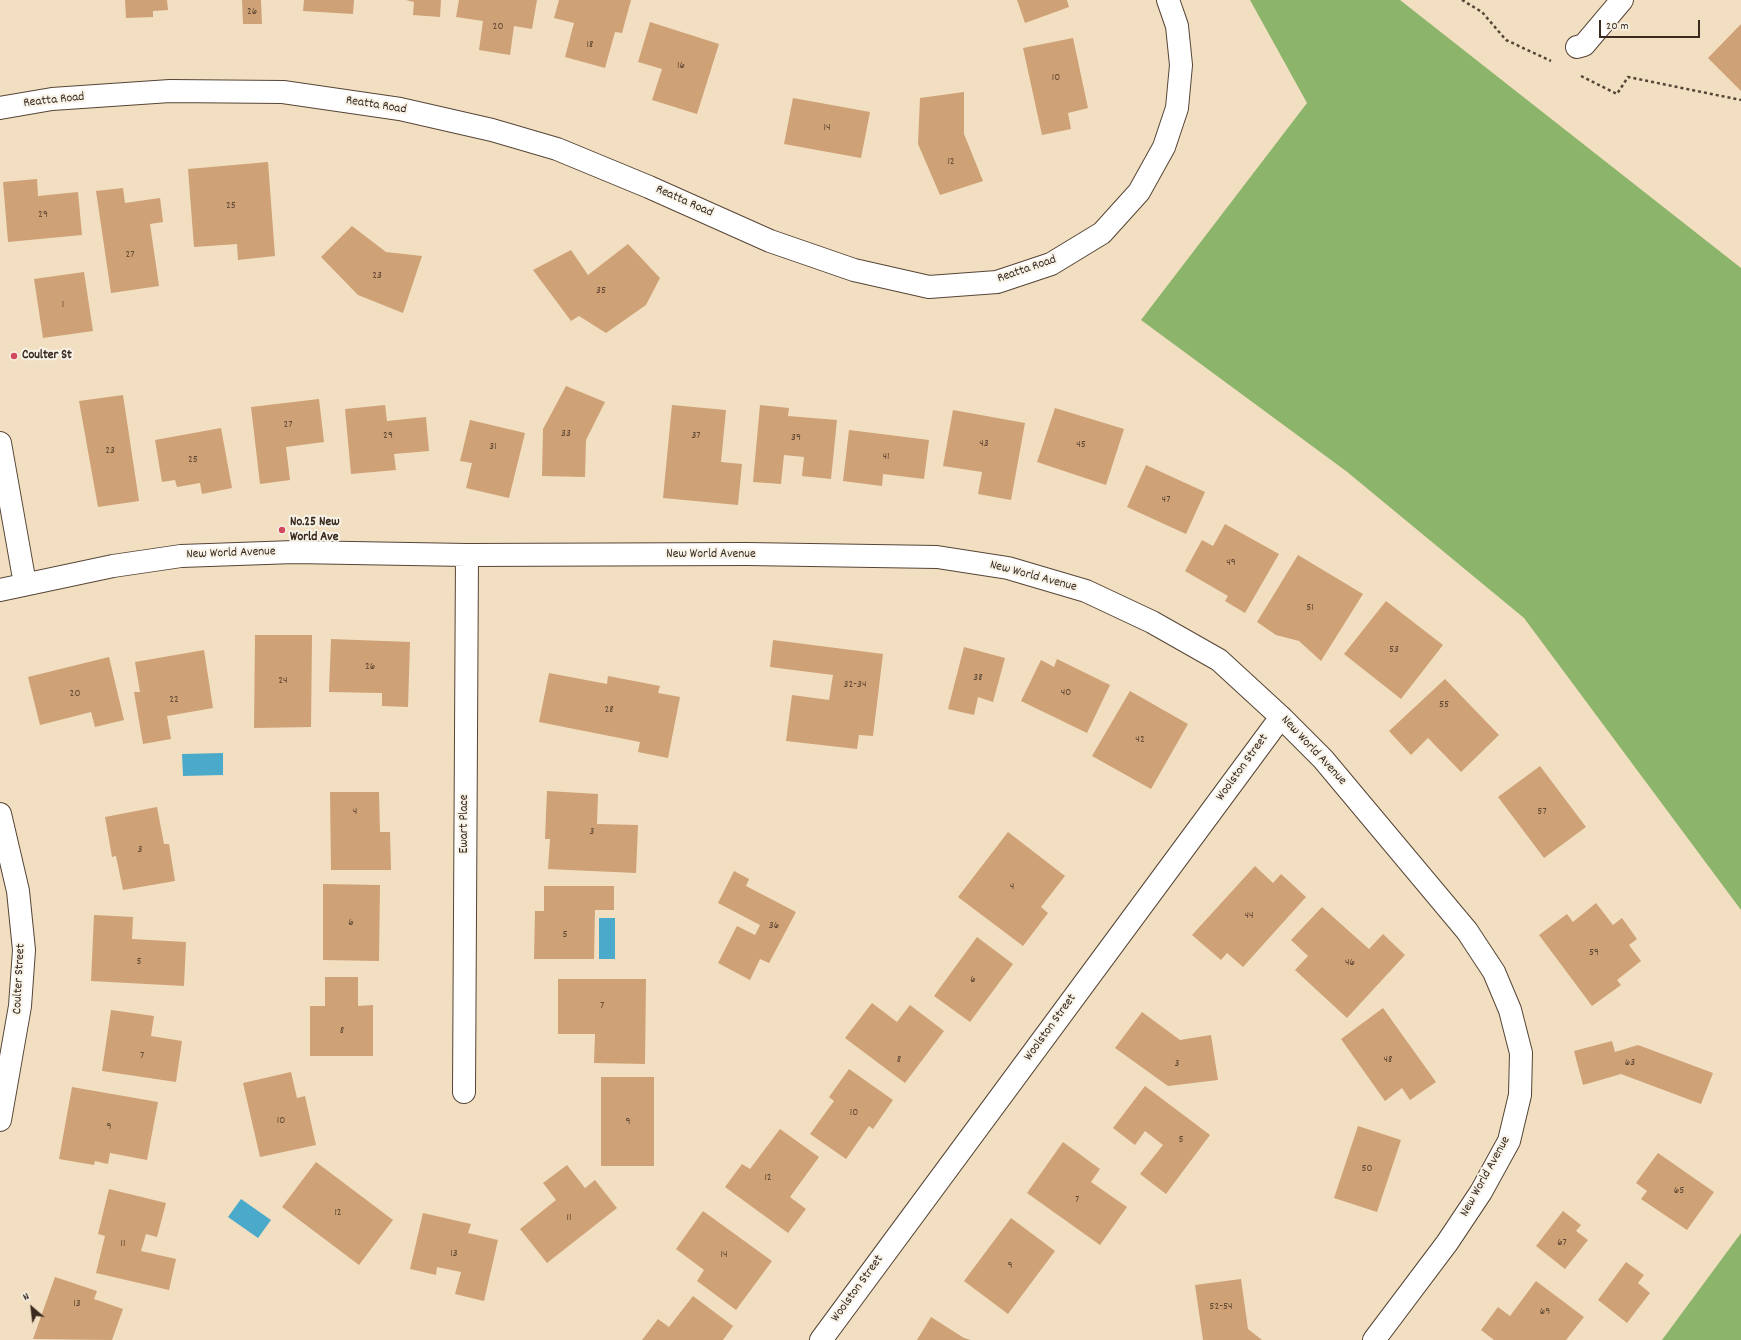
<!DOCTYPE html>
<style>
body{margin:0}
#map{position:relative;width:1741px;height:1340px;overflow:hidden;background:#f2dfc1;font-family:Dekko,sans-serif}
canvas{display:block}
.north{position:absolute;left:12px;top:1288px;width:40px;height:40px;-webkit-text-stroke:3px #f7f3e8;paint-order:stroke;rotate:332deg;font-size:11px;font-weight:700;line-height:16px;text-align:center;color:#3b2a1e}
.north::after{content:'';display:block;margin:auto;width:14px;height:18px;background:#3b2a1e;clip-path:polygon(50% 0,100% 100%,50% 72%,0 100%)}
.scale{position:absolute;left:1599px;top:20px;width:101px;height:18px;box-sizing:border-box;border:2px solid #3b2a1e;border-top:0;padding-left:5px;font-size:12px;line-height:14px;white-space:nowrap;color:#3b2a1e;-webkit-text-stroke:3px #f7f3e8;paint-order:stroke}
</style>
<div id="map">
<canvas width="1741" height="1340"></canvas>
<div class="north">N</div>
<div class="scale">20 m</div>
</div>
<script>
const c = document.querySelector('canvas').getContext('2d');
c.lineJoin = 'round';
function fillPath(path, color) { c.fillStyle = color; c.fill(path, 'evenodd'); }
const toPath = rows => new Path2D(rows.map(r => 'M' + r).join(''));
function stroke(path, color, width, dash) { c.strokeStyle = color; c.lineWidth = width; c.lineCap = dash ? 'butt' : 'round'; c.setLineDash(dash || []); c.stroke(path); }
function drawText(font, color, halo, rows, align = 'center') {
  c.font = font + ' Dekko,sans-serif'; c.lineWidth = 4; c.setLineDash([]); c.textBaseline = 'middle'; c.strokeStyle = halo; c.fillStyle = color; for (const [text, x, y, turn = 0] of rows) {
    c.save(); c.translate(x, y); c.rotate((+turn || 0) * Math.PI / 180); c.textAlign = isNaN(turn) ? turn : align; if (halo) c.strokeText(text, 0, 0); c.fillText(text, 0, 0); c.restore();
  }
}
const forest = toPath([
 [1250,0,1400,0,1741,268,1741,910,1524,618,1346,471,1141,320,1307,103],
 [1741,1233,1741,1340,1662,1340]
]);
const water = toPath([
 [223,753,223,775,183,776,182,754],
 [599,918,615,918,615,959,599,959],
 [241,1199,271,1220,258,1238,228,1217]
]);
const building = toPath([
 [125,0,167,0,168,10,153,11,153,17,126,18],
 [242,0,261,0,262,24,243,24],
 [304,0,354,0,353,14,303,11],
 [406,0,441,0,440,17,413,15,414,2],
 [459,0,537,0,532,29,514,26,510,55,479,50,483,21,456,17],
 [559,0,631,0,622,33,615,32,605,68,565,57,574,23,554,18],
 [1017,0,1067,0,1069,7,1025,23],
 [650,22,719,44,697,114,652,100,662,69,638,62],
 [1741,24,1741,91,1708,58],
 [1073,38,1088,108,1068,113,1071,129,1042,135,1023,48],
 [964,92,964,134,983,181,940,195,918,144,920,98],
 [793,98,870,112,861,158,784,144],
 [268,162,275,256,238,260,237,244,194,247,188,169],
 [37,179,38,196,78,192,82,235,8,242,3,182],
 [123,188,125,203,160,198,163,222,150,224,159,286,111,293,96,191],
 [352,226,386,252,422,256,403,313,358,295,321,257],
 [628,244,660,278,646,305,606,333,579,316,571,321,533,270,571,250,588,275],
 [84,272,93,331,43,338,34,279],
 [566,386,605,402,586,440,585,477,542,476,543,429],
 [123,395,139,501,98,507,79,401],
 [319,399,324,442,286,447,290,480,260,484,251,407],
 [385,405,387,421,426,417,429,451,394,454,396,470,351,474,345,409],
 [672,405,726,410,721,462,742,464,738,505,663,498],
 [760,405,789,408,788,416,837,420,831,479,802,476,804,457,784,455,781,484,753,482],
 [1055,408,1124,429,1106,485,1037,462],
 [953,410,1025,423,1011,500,978,494,982,472,943,466],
 [470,420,525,433,509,498,466,488,472,463,460,461],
 [221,428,232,488,202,494,200,483,177,487,175,480,162,482,155,440],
 [849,430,929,440,924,479,883,474,882,486,843,481],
 [1146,465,1205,492,1186,534,1127,507],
 [1225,524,1279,554,1245,613,1225,601,1228,596,1185,571,1202,540,1213,546],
 [1298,555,1363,594,1321,661,1299,641,1276,635,1257,622],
 [1386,601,1443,645,1401,699,1344,654],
 [255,635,312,635,311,727,254,728],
 [331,639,410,642,408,707,382,706,382,693,329,692],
 [773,640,883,654,873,736,859,735,857,749,786,741,792,695,829,700,833,675,770,667],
 [964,647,1005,658,993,702,978,697,974,715,948,709],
 [204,650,213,708,167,716,171,739,143,744,134,692,140,692,135,662],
 [109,657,124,720,95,727,91,712,40,725,28,677],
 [1057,659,1110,685,1087,733,1021,701,1041,660,1054,667],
 [549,673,607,684,608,676,660,686,658,693,680,697,668,758,638,752,640,742,539,722],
 [1445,679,1499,735,1461,772,1428,738,1411,755,1389,731],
 [1130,691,1188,724,1151,789,1092,756],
 [1540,766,1586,827,1544,858,1498,797],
 [547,791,598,794,597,824,638,825,636,873,548,869,550,839,545,839],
 [330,792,379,792,380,832,390,832,391,870,331,870],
 [157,807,164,844,169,844,175,881,123,890,116,856,112,857,105,817],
 [1008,832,1065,876,1041,907,1048,913,1023,946,958,897],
 [1255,866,1273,883,1281,874,1306,897,1243,967,1227,953,1221,960,1192,935],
 [734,871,749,879,746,886,796,912,769,963,760,959,750,980,718,963,737,926,755,935,760,925,718,903],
 [323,884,380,885,379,961,323,960],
 [544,886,614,886,614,910,595,910,594,959,534,959,535,911,544,911],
 [1596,903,1613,925,1622,918,1637,939,1629,945,1641,961,1617,980,1621,985,1592,1006,1539,935,1567,914,1573,922],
 [1322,907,1369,949,1383,934,1405,955,1347,1018,1295,970,1308,956,1291,940],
 [94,915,133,917,132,939,186,942,184,986,91,981],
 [977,937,1013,964,970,1022,934,996],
 [325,977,358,977,358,1006,373,1005,373,1056,310,1056,310,1006,325,1006],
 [558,979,646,979,645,1064,594,1063,595,1034,558,1034],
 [872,1003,897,1022,910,1005,944,1031,905,1083,845,1038],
 [1383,1008,1436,1082,1410,1100,1402,1088,1385,1101,1341,1039],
 [111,1010,154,1016,151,1036,182,1041,176,1082,102,1071],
 [1142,1012,1180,1040,1211,1035,1218,1080,1168,1086,1115,1048],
 [1612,1041,1615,1052,1638,1045,1713,1073,1701,1104,1621,1074,1583,1085,1574,1051],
 [849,1069,893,1100,873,1129,869,1126,846,1159,810,1134,834,1101,829,1097],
 [291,1072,297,1098,305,1096,316,1145,260,1157,243,1083],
 [601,1077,654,1077,654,1166,601,1166],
 [1145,1086,1210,1135,1166,1194,1140,1174,1163,1145,1145,1131,1135,1145,1113,1128],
 [72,1087,158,1102,147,1160,110,1153,108,1164,95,1161,94,1165,59,1159],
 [1358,1126,1401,1140,1377,1212,1334,1198],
 [780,1129,819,1157,790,1197,806,1209,788,1233,725,1187,742,1164,750,1169],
 [1063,1142,1100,1169,1091,1182,1127,1207,1100,1245,1027,1193],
 [1658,1153,1714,1192,1687,1230,1641,1199,1647,1191,1636,1183],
 [316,1162,393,1220,359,1265,282,1207],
 [567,1165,585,1188,595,1180,617,1208,547,1263,520,1229,556,1200,543,1183],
 [109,1189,166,1203,157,1237,146,1234,141,1251,176,1259,169,1290,96,1273,105,1236,98,1234],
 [703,1211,772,1261,736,1310,697,1281,704,1270,676,1249],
 [1563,1211,1581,1225,1576,1231,1588,1240,1565,1269,1536,1246],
 [423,1213,471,1224,468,1233,498,1240,484,1301,455,1294,461,1272,437,1267,436,1275,410,1269],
 [1011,1218,1055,1251,1008,1314,964,1281],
 [1626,1262,1644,1275,1638,1283,1650,1293,1627,1323,1598,1300],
 [55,1277,97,1291,94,1299,123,1309,112,1340,33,1339],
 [1241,1279,1248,1329,1262,1340,1203,1340,1195,1285],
 [1536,1281,1584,1317,1566,1340,1494,1340,1481,1330,1498,1307,1510,1316],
 [693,1296,733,1326,723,1340,642,1340,658,1319,669,1327],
 [931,1317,964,1338,971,1340,917,1340]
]);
const path = toPath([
 [1462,0,1482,12,1506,40,1551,61],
 [1581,76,1617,94,1628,77,1741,100]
]);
const minor = toPath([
 [1577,47,1584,45,1622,0],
 [0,108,52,99,170,91,283,92,400,109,492,130,557,149,649,187,770,241,854,270,929,287,997,282,1051,264,1102,233,1139,192,1164,147,1177,108,1181,65,1177,26,1168,0],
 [0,443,25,584],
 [0,590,113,566,181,556,294,552,467,555,747,554,937,557,1008,568,1086,591,1152,622,1219,660,1281,717,1323,759,1467,931,1494,972,1510,1010,1521,1053,1520,1095,1509,1141,1481,1192,1447,1243,1374,1340],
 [0,814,18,891,24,950,20,1006,0,1120],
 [464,1092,467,555],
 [821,1340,1281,717]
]);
const markers = [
 [14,356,4,"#d1495b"],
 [282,530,4,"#d1495b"]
];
const numberNames = [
 ["26",252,12],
 ["20",498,27],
 ["18",590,45],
 ["16",681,66],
 ["10",1056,78],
 ["14",827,128],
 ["12",951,162],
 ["25",231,206],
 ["29",43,215],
 ["27",130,255],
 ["23",377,276],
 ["35",601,291],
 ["1",63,305],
 ["27",288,425],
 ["33",566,434],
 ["29",388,436],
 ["37",696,436],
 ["39",796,438],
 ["43",984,444],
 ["45",1081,445],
 ["31",493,447],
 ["23",110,451],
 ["41",886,457],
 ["25",193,460],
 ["47",1166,500],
 ["49",1231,563],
 ["51",1310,608],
 ["53",1394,650],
 ["26",370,667],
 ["38",978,678],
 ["24",283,681],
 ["32-34",855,685],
 ["40",1066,693],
 ["20",75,694],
 ["22",174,700],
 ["55",1444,705],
 ["28",609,710],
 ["42",1140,740],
 ["4",355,812],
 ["57",1542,812],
 ["3",592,832],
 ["3",140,850],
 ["4",1012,887],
 ["44",1249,916],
 ["6",351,923],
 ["36",774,926],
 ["5",565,935],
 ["59",1594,953],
 ["5",139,962],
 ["46",1350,963],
 ["6",973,980],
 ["7",602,1006],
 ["8",342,1031],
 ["7",142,1056],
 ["8",899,1060],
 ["48",1388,1060],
 ["63",1630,1063],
 ["3",1177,1064],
 ["10",854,1113],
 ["10",281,1121],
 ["9",628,1122],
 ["9",109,1127],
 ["5",1181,1140],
 ["50",1367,1169],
 ["12",768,1178],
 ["65",1679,1191],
 ["7",1077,1200],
 ["12",338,1213],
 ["11",569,1218],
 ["67",1562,1243],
 ["11",123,1244],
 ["13",454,1254],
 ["14",724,1255],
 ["9",1010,1266],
 ["13",77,1304],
 ["52-54",1221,1307],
 ["69",1545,1312]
];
const streetNames = [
 ["Reatta Road",54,101,-6],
 ["Reatta Road",376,106,9],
 ["Reatta Road",684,202,24],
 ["Reatta Road",1027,270,-19],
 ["New World Avenue",231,554,-2],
 ["New World Avenue",711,555],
 ["New World Avenue",1033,577,15],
 ["New World Avenue",1313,751,47],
 ["Woolston Street",1243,768,-54],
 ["Ewart Place",465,824,-90],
 ["Coulter Street",20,979,-87],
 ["Woolston Street",1051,1028,-54],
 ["New World Avenue",1486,1177,-61],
 ["Woolston Street",858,1289,-54]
];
const poiNames = [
 ["Coulter St",22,356],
 ["No.25 New",290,523],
 ["World Ave",290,538]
];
fillPath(forest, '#8cb46a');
fillPath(water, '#4baaca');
fillPath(building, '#cea176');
stroke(minor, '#564536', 24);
stroke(path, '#564536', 2.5, [3, 3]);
stroke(minor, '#fff', 22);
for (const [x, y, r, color] of markers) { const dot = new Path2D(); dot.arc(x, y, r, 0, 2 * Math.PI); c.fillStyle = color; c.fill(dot); stroke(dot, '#f7f3e8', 1.5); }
drawText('11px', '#604834', null, numberNames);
drawText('13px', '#3b2a1e', '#f7f3e8', streetNames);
drawText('bold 13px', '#3b2a1e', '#f7f3e8', poiNames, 'left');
</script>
